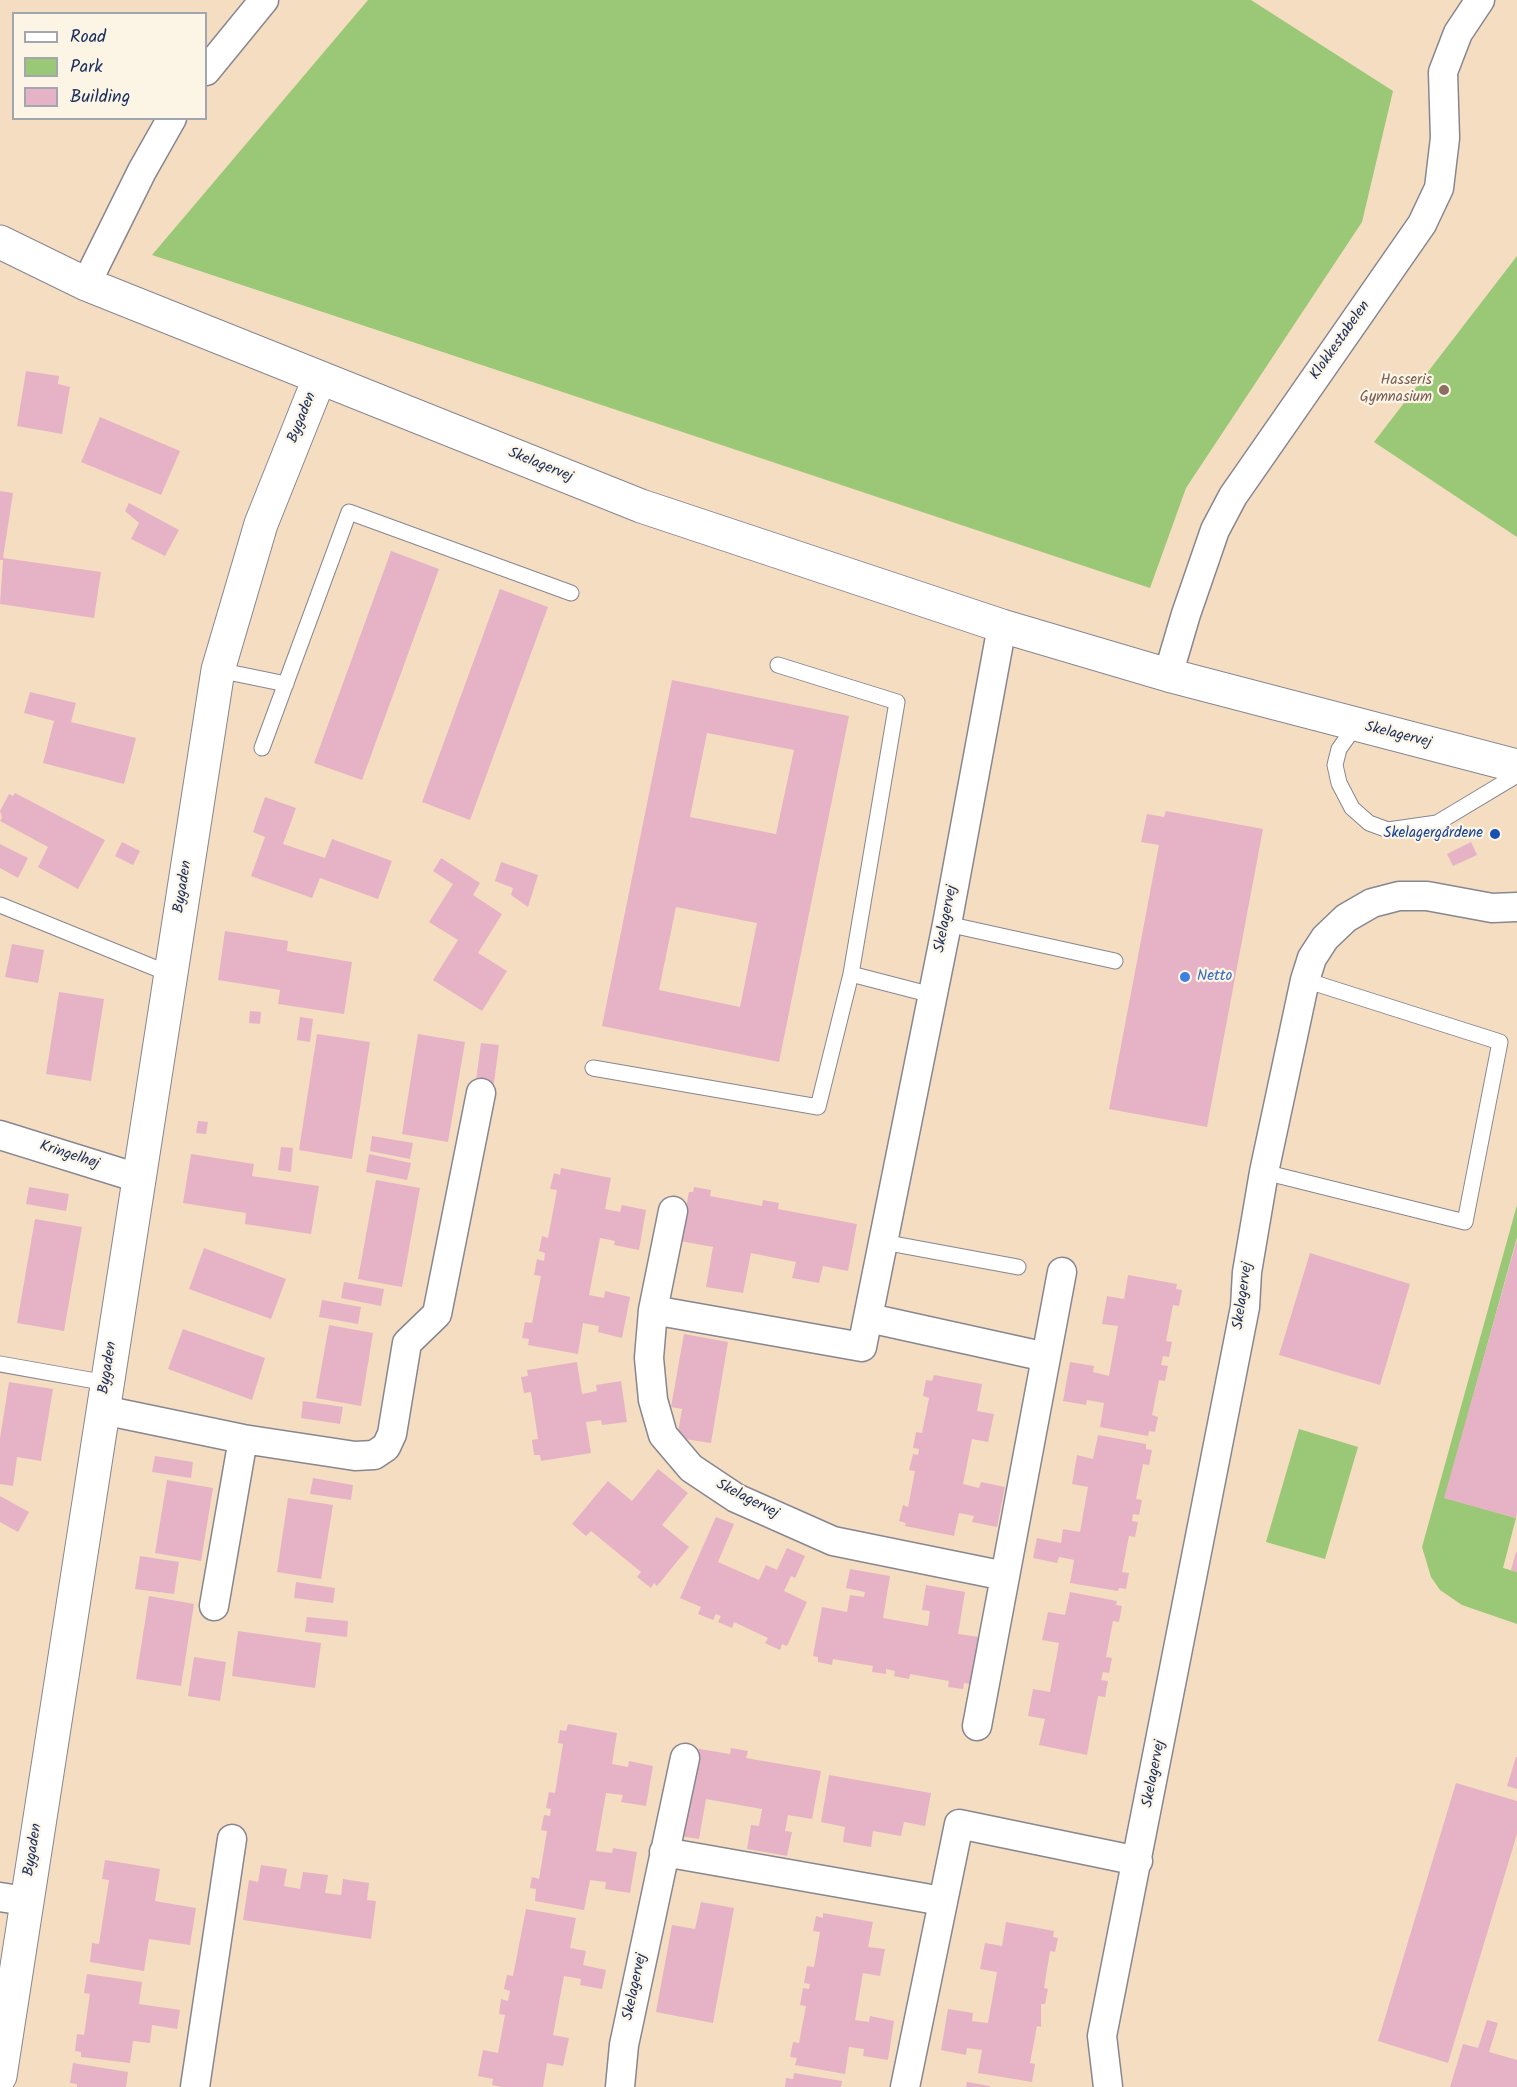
<!DOCTYPE html>
<meta charset="utf-8">
<style>
body{margin:0}
#map{position:relative;width:1517px;height:2087px;overflow:hidden;background:#f4ddc1;font-family:Kalam,sans-serif}
canvas{display:block}
.legend{position:absolute;left:12px;top:12px;width:195px;height:108px;box-sizing:border-box;background:#fcf5e5;border:2px solid #a2a6af;margin:0;padding:8px 10px;list-style:none;font-size:18px;color:#1b2f5e}
.legend li{display:flex;align-items:center;gap:12px;height:30px}
.legend b{width:30px;border:2px solid #a2a6af}
</style>
<div id="map">
<canvas width="1517" height="2087"></canvas>
<ul class="legend">
<li><b style="height:8px;background:#fff"></b>Road</li>
<li><b style="height:16px;background:#9ac876"></b>Park</li>
<li><b style="height:16px;background:#e6b3c6"></b>Building</li>
</ul>
</div>
<script>
const c = document.querySelector('canvas').getContext('2d');
c.lineJoin = 'round';
function fillPath(path, color) { c.fillStyle = color; c.fill(path, 'evenodd'); }
const toPath = rows => new Path2D(rows.map(r => 'M' + r).join(''));
function stroke(path, color, width, dash) { c.strokeStyle = color; c.lineWidth = width; c.lineCap = dash ? 'butt' : 'round'; c.setLineDash(dash || []); c.stroke(path); }
function drawText(font, color, halo, rows, align = 'center') {
  c.font = font + ' Kalam,sans-serif'; c.lineWidth = 4.5; c.setLineDash([]); c.textBaseline = 'middle'; c.strokeStyle = halo; c.fillStyle = color; for (const [text, x, y, turn = 0] of rows) {
    c.save(); c.translate(x, y); c.rotate((+turn || 0) * Math.PI / 180); c.textAlign = isNaN(turn) ? turn : align; if (halo) c.strokeText(text, 0, 0); c.fillText(text, 0, 0); c.restore();
  }
}
const green = toPath([
 [368,0,1251,0,1393,91,1362,222,1186,488,1150,588,152,255],
 [1517,256,1517,537,1374,442],
 [1517,1205,1517,1237,1445,1498,1516,1518,1503,1568,1517,1572,1517,1624,1462,1605,1440,1590,1431,1577,1422,1547],
 [1299,1429,1358,1447,1325,1559,1266,1542]
]);
const building = toPath([
 [26,371,59,376,58,384,70,387,62,434,17,426],
 [100,417,180,451,161,495,81,462],
 [0,491,13,493,3,558,101,572,94,618,0,604,3,560,0,560],
 [129,503,179,530,165,556,131,539,139,523,125,511],
 [391,551,439,569,362,780,314,763],
 [500,589,548,607,470,820,422,802],
 [672,680,849,716,779,1062,602,1026],
 [707,733,794,750,776,834,690,817],
 [676,907,757,923,740,1007,659,990],
 [30,692,76,703,71,722,136,738,124,784,43,763,54,721,24,713],
 [15,793,105,840,78,889,38,867,48,847,0,821,2,818,0,811,9,794,13,796],
 [265,797,296,808,283,844,325,858,332,839,392,861,378,899,320,878,312,898,251,876,265,837,253,832],
 [1166,811,1263,829,1207,1127,1109,1109,1159,845,1141,842,1147,814,1164,817],
 [122,842,140,851,133,865,115,856],
 [1471,842,1477,855,1453,866,1447,854],
 [0,844,28,858,18,878,0,868],
 [441,858,480,883,473,895,502,914,478,953,507,971,482,1011,433,980,458,940,429,922,453,884,433,871],
 [501,862,538,875,528,907,511,895,513,888,495,881],
 [225,931,288,941,287,951,352,962,344,1014,278,1004,280,990,218,980],
 [12,944,44,950,38,983,5,977],
 [59,992,104,999,91,1081,46,1074],
 [250,1011,261,1012,260,1024,249,1023],
 [300,1017,313,1019,310,1042,297,1040],
 [317,1034,370,1042,352,1159,299,1150],
 [418,1034,465,1042,448,1142,402,1134],
 [481,1043,499,1045,493,1090,475,1088],
 [198,1121,208,1122,206,1134,196,1133],
 [372,1136,413,1143,410,1159,370,1151],
 [281,1147,293,1148,291,1172,278,1170],
 [191,1154,254,1164,252,1176,319,1186,311,1234,245,1224,246,1213,183,1203],
 [369,1154,411,1163,407,1180,366,1172],
 [561,1168,611,1178,605,1209,620,1212,622,1205,646,1210,639,1250,614,1245,615,1241,600,1238,589,1295,604,1298,605,1291,630,1297,622,1338,598,1332,599,1326,583,1323,578,1354,528,1345,529,1339,522,1338,525,1322,532,1323,541,1276,534,1275,537,1259,544,1261,545,1253,539,1251,542,1236,548,1238,557,1190,550,1189,554,1173,560,1175],
 [376,1180,420,1188,402,1287,358,1279],
 [29,1187,69,1194,66,1211,26,1204],
 [694,1187,711,1190,710,1196,762,1206,763,1200,779,1203,778,1209,857,1224,848,1271,823,1266,819,1283,792,1278,796,1262,751,1253,743,1293,706,1287,713,1247,680,1241,689,1192,693,1192],
 [35,1219,82,1227,64,1331,17,1323],
 [1517,1239,1517,1513,1516,1518,1444,1498],
 [204,1248,286,1279,271,1319,189,1289],
 [1310,1253,1410,1284,1380,1385,1279,1355],
 [1128,1275,1177,1284,1176,1289,1182,1290,1179,1306,1173,1305,1166,1341,1172,1342,1169,1357,1163,1356,1161,1365,1168,1366,1165,1381,1159,1380,1152,1415,1158,1417,1155,1432,1149,1431,1148,1436,1100,1427,1104,1403,1087,1400,1086,1405,1063,1401,1070,1362,1094,1366,1093,1372,1109,1376,1118,1326,1102,1324,1107,1296,1124,1299],
 [344,1282,384,1289,381,1306,341,1298],
 [322,1300,361,1307,358,1324,319,1317],
 [329,1325,373,1333,361,1406,316,1398],
 [183,1329,265,1358,252,1400,168,1369],
 [684,1334,728,1342,711,1443,677,1438,682,1409,671,1407],
 [577,1362,582,1394,597,1391,596,1385,621,1381,627,1422,602,1425,601,1420,586,1422,591,1453,541,1461,540,1455,534,1455,532,1440,538,1439,531,1392,524,1393,521,1377,528,1376,527,1370],
 [934,1375,982,1384,977,1411,994,1414,988,1442,972,1439,963,1484,979,1488,981,1482,1005,1487,997,1527,972,1522,974,1516,959,1513,954,1536,905,1526,906,1523,899,1521,903,1505,908,1507,915,1471,909,1470,913,1454,918,1455,919,1449,913,1448,916,1432,922,1433,929,1398,923,1396,926,1380,932,1381],
 [9,1382,53,1389,41,1461,17,1457,13,1486,0,1484,0,1438],
 [303,1401,343,1407,340,1424,301,1418],
 [1098,1435,1146,1444,1146,1449,1152,1450,1149,1465,1143,1464,1136,1499,1142,1500,1139,1515,1133,1514,1132,1521,1138,1522,1135,1537,1129,1536,1122,1572,1129,1573,1126,1589,1119,1588,1118,1591,1070,1583,1074,1560,1059,1557,1057,1563,1033,1558,1037,1538,1061,1543,1063,1529,1080,1532,1088,1487,1072,1484,1077,1455,1093,1459],
 [155,1456,193,1462,191,1478,152,1472],
 [658,1469,688,1493,662,1525,689,1547,657,1586,654,1583,651,1588,637,1577,641,1572,591,1531,586,1536,572,1524,608,1481,632,1501],
 [313,1478,353,1485,351,1500,310,1494],
 [167,1480,213,1488,201,1561,155,1553],
 [0,1496,29,1512,18,1532,0,1522],
 [288,1498,333,1505,321,1579,277,1572],
 [716,1517,734,1524,718,1562,759,1580,766,1565,777,1570,787,1548,805,1556,795,1578,791,1576,784,1591,807,1602,787,1646,782,1644,780,1650,765,1643,768,1638,734,1622,732,1628,718,1622,721,1616,716,1614,713,1620,698,1614,701,1607,680,1598],
 [1516,1552,1517,1552,1517,1572,1511,1570],
 [140,1556,179,1562,174,1594,135,1589],
 [850,1569,890,1576,883,1618,928,1626,930,1611,922,1610,926,1585,965,1592,958,1634,979,1637,970,1684,964,1683,963,1689,948,1687,949,1681,910,1674,909,1679,894,1676,895,1671,886,1669,886,1674,872,1672,873,1666,833,1659,832,1665,818,1662,818,1657,813,1656,822,1607,847,1612,850,1595,864,1597,865,1592,846,1588],
 [296,1582,335,1588,333,1603,294,1598],
 [1070,1592,1117,1601,1116,1605,1122,1606,1119,1622,1113,1621,1106,1657,1112,1658,1109,1673,1103,1672,1101,1680,1108,1681,1105,1697,1098,1696,1087,1755,1039,1745,1045,1719,1028,1716,1033,1689,1050,1692,1059,1643,1042,1640,1048,1612,1065,1615],
 [149,1596,194,1604,181,1686,136,1679],
 [307,1617,348,1621,347,1637,305,1632],
 [238,1631,321,1643,315,1688,232,1676],
 [194,1657,226,1662,220,1701,188,1696],
 [568,1724,617,1733,612,1764,628,1767,629,1761,653,1766,646,1806,621,1802,623,1795,606,1793,596,1851,612,1853,613,1848,637,1852,630,1893,605,1889,606,1882,590,1880,584,1910,535,1901,536,1889,530,1888,532,1877,539,1879,547,1831,541,1830,544,1815,550,1816,551,1809,546,1808,549,1792,555,1793,563,1744,558,1743,560,1730,566,1731],
 [694,1748,730,1754,731,1748,748,1751,746,1758,821,1771,812,1819,788,1815,785,1831,792,1832,787,1856,747,1849,751,1825,759,1826,762,1809,706,1799,699,1839,679,1836],
 [1516,1757,1517,1757,1517,1789,1507,1786],
 [829,1775,931,1793,925,1826,904,1822,901,1836,873,1831,871,1847,843,1842,845,1827,821,1822],
 [1456,1783,1517,1801,1517,1834,1448,2063,1378,2041],
 [105,1860,160,1869,155,1901,196,1908,190,1945,149,1939,144,1971,90,1962,92,1943,99,1944,109,1880,102,1879],
 [261,1865,287,1869,284,1886,300,1889,303,1872,328,1875,325,1893,341,1895,343,1879,369,1883,367,1900,376,1901,371,1939,243,1920,249,1880,258,1882],
 [701,1902,734,1908,713,2023,656,2012,672,1925,695,1929],
 [526,1909,576,1918,570,1948,586,1951,583,1965,606,1970,602,1989,580,1985,581,1979,564,1976,553,2035,569,2038,563,2066,547,2063,543,2087,502,2087,492,2085,493,2079,478,2076,483,2050,498,2053,505,2015,499,2014,501,1999,508,2001,510,1991,504,1989,507,1975,513,1976],
 [823,1913,873,1922,868,1947,885,1949,880,1976,863,1973,855,2020,869,2022,870,2016,894,2021,888,2060,863,2056,864,2049,849,2047,845,2074,795,2065,797,2058,790,2057,793,2042,799,2043,806,2006,800,2005,803,1988,809,1989,810,1984,804,1983,807,1966,814,1967,820,1932,813,1931,816,1916,823,1918],
 [1006,1922,1054,1931,1053,1937,1058,1938,1055,1952,1050,1951,1044,1988,1048,1989,1045,2004,1041,2004,1041,2027,1037,2026,1030,2063,1035,2064,1032,2082,978,2073,982,2050,967,2048,966,2055,941,2050,948,2009,973,2013,972,2021,988,2023,997,1972,980,1969,985,1943,1002,1946],
 [87,1974,142,1982,139,2004,180,2010,177,2029,152,2025,150,2043,133,2041,130,2063,81,2057,81,2052,75,2051,77,2034,84,2035,90,1994,84,1993],
 [1487,2020,1498,2023,1489,2052,1517,2060,1517,2087,1450,2087,1463,2044,1478,2048],
 [73,2063,128,2072,126,2087,77,2087,77,2084,70,2083],
 [794,2073,842,2081,841,2087,785,2087,786,2078,793,2079],
 [967,2082,990,2086,990,2087,966,2087]
]);
const service = toPath([
 [778,665,897,702,851,974],
 [218,670,286,684],
 [1364,728,1349,735,1339,749,1335,765,1339,783,1352,808,1369,823,1388,830,1437,823,1517,775],
 [262,748,349,512,571,593],
 [0,905,170,974],
 [947,924,1115,961],
 [593,1068,818,1107,851,974,932,995],
 [1264,1172,1465,1222,1500,1042,1305,980],
 [883,1242,1018,1267],
 [0,1364,107,1383]
]);
const minor = toPath([
 [206,71,264,0],
 [86,284,142,171,172,118],
 [1168,675,1186,614,1215,530,1233,496,1422,224,1439,188,1445,138,1443,72,1458,33,1480,0],
 [0,1135,138,1178],
 [673,1211,653,1310,649,1358,653,1400,663,1435,691,1468,736,1498,833,1541,1005,1576],
 [653,1310,862,1347,947,924,1002,626],
 [869,1318,1046,1357],
 [103,1410,243,1439,355,1456,374,1455,386,1447,392,1434,407,1343,437,1314,481,1093],
 [214,1606,243,1439],
 [977,1726,1062,1272],
 [664,1852,942,1901],
 [0,1897,26,1901],
 [195,2087,232,1839],
 [620,2087,624,2045,685,1758],
 [905,2087,959,1824,1138,1861],
 [1108,2087,1102,2036,1245,1307,1247,1272,1264,1172,1305,980,1312,958,1325,938,1346,918,1372,903,1399,896,1427,896,1492,908,1517,907]
]);
const tertiary = toPath([
 [0,242,86,284,641,506,1002,626,1168,675,1517,766],
 [0,2076,218,670,261,524,319,379]
]);
const markers = [
 [1444,390,6,"#8d6e63"],
 [1495,834,6,"#1a4fb4"],
 [1185,977,6,"#3f7fe0"]
];
const streetNames = [
 ["Klokkestabelen",1341,341,-55],
 ["Bygaden",303,418,-68],
 ["Skelagervej",540,466,22],
 ["Skelagervej",1398,736,14],
 ["Bygaden",184,887,-81],
 ["Skelagervej",947,919,-79],
 ["Kringelhøj",69,1156,18],
 ["Skelagervej",1244,1296,-82],
 ["Bygaden",109,1368,-81],
 ["Skelagervej",747,1500,27],
 ["Skelagervej",1155,1774,-79],
 ["Bygaden",34,1850,-81],
 ["Skelagervej",636,1987,-78]
];
const educationNames = [
 ["Hasseris",1432,381],
 ["Gymnasium",1432,398]
];
const transitNames = [
 ["Skelagergårdene",1483,834]
];
const shopNames = [
 ["Netto",1197,977]
];
fillPath(green, '#9ac876');
fillPath(building, '#e6b3c6');
stroke(service, '#888690', 17);
stroke(minor, '#888690', 31);
stroke(tertiary, '#888690', 35);
stroke(service, '#fff', 15);
stroke(minor, '#fff', 28);
stroke(tertiary, '#fff', 33);
for (const [x, y, r, color] of markers) { const dot = new Path2D(); dot.arc(x, y, r, 0, 2 * Math.PI); c.fillStyle = color; c.fill(dot); stroke(dot, '#fcf5e5', 2); }
drawText('15px', '#1b2f5e', '#fcf5e5', streetNames);
drawText('15px', '#785e54', '#fcf5e5', educationNames, 'right');
drawText('15px', '#164399', '#fcf5e5', transitNames, 'right');
drawText('15px', '#366cbe', '#fcf5e5', shopNames, 'left');
</script>
